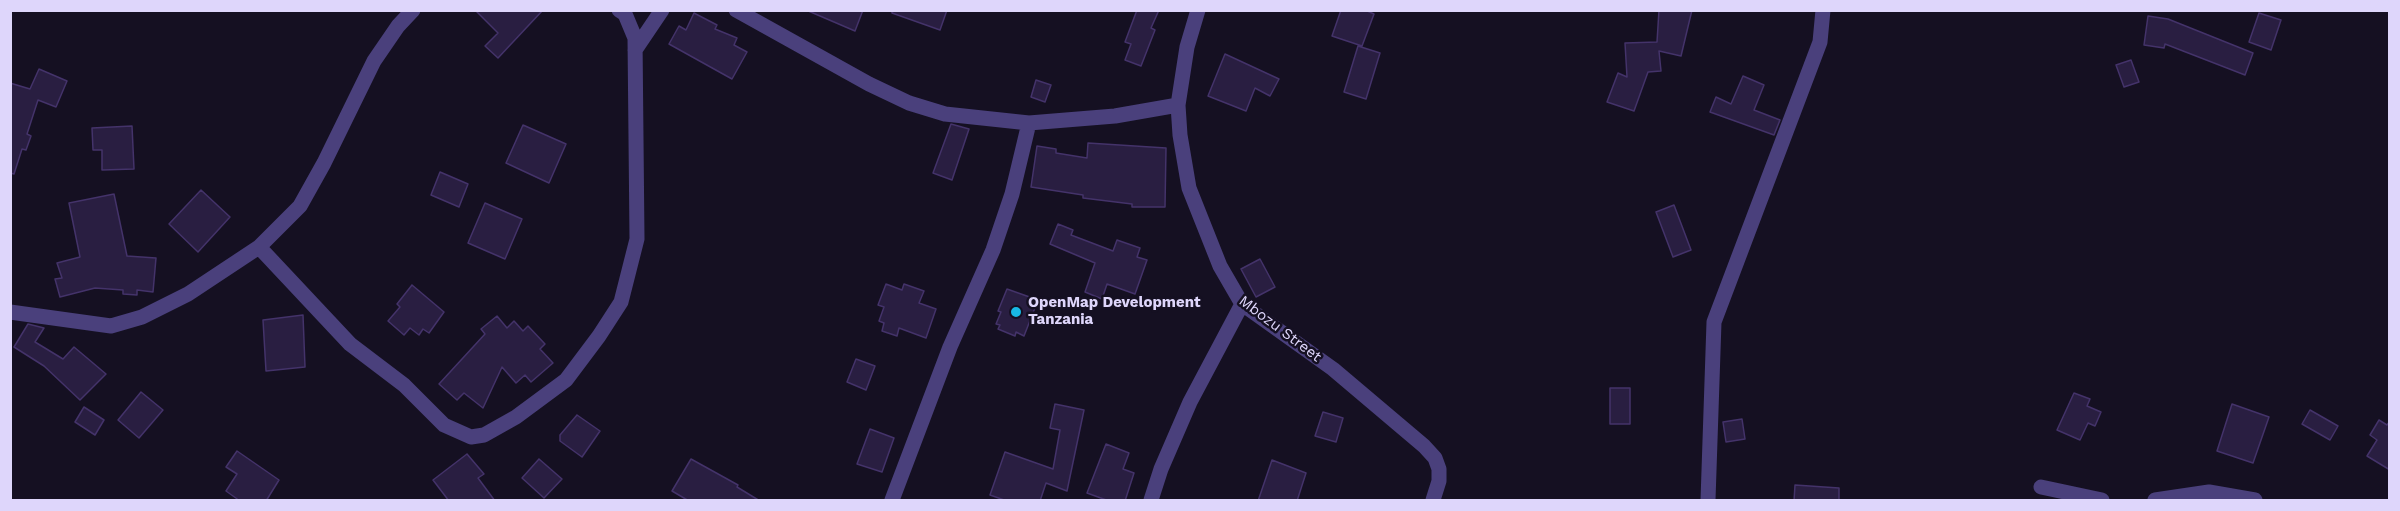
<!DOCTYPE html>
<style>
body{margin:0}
#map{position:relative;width:2400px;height:511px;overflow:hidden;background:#151022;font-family:"Work Sans",sans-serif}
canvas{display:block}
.frame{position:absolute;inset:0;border:12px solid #ded6fb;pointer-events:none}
</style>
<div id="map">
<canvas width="2400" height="511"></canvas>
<div class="frame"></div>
</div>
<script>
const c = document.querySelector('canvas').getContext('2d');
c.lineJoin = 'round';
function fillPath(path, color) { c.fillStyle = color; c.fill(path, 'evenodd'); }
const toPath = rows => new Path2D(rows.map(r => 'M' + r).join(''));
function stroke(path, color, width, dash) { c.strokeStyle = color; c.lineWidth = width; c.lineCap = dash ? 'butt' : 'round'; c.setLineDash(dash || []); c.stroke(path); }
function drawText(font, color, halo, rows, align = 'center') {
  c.font = font + ' "Work Sans",sans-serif'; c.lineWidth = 5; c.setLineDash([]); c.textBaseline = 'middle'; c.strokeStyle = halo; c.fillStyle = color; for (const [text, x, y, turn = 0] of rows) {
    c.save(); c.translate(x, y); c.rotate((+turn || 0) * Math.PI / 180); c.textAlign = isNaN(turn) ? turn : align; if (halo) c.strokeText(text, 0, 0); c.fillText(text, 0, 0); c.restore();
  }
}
const building = toPath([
 [475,10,543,10,498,58,485,46,498,33,475,10],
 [806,10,863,10,855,31,806,10],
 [892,10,947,10,940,30,892,13,892,10],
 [1137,10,1159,10,1151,28,1155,30,1141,66,1125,60,1131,44,1125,42,1137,10],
 [1341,10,1365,10,1374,14,1362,46,1332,36,1341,10],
 [1659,10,1692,10,1681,56,1659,51,1661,71,1648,72,1634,111,1607,102,1618,73,1627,77,1625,43,1657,42,1659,10],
 [694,13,717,25,715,29,737,38,734,45,747,52,732,79,669,44,679,26,686,30,694,13],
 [2259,13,2281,20,2271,50,2249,42,2259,13],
 [2148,16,2168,19,2253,53,2245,75,2165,44,2164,48,2144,45,2148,16],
 [1358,46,1380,53,1366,99,1344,92,1358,46],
 [1225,54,1279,79,1270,96,1255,88,1246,111,1208,96,1225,54],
 [2131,60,2139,82,2124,87,2116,65,2131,60],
 [39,69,67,81,56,107,38,100,27,134,31,136,26,150,22,149,14,174,10,173,10,83,30,89,39,69],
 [1743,76,1764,85,1754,110,1780,120,1774,135,1710,112,1716,97,1731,104,1743,76],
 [1036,80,1051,85,1045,102,1031,97,1036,80],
 [951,124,969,129,952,180,933,173,951,124],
 [523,125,566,144,549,183,506,163,523,125],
 [132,126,134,169,102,170,102,150,93,150,92,128,132,126],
 [1088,143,1166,148,1165,207,1132,207,1132,204,1083,198,1083,195,1031,187,1037,146,1056,149,1056,153,1087,158,1088,143],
 [440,172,468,184,459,207,431,195,440,172],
 [201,190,230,217,198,252,169,224,201,190],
 [114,194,127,256,156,258,153,292,137,290,137,295,123,294,123,290,95,288,60,297,55,279,62,278,57,263,80,257,69,203,114,194],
 [485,203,522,219,505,259,468,243,485,203],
 [1674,205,1691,250,1673,257,1656,212,1674,205],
 [1058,224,1073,230,1071,235,1113,251,1117,240,1140,248,1137,257,1147,260,1135,294,1107,284,1102,299,1085,292,1095,263,1050,244,1058,224],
 [1260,259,1275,287,1256,297,1241,269,1260,259],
 [886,284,902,290,904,284,924,291,919,303,936,309,926,338,899,328,897,336,882,331,884,323,879,321,884,307,878,305,886,284],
 [412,285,444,312,429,333,423,329,419,335,410,328,404,335,388,321,400,307,397,304,412,285],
 [1007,289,1038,300,1024,336,1016,332,1015,336,998,329,1000,325,996,324,1001,312,998,311,1007,289],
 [303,315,305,367,266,371,263,320,303,315],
 [497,316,507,328,514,321,523,331,528,326,545,344,540,349,553,363,531,382,525,375,516,383,502,367,483,408,464,393,457,400,439,384,485,334,481,329,497,316],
 [28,324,44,328,35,342,63,359,74,347,106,374,80,400,44,366,14,347,28,324],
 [856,359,875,366,866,390,847,382,856,359],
 [1610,388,1630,388,1630,424,1610,424,1610,388],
 [141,392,163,410,139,438,118,420,141,392],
 [2074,393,2090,399,2087,406,2101,412,2095,426,2088,423,2080,440,2057,430,2074,393],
 [1055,404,1084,410,1067,491,1046,483,1040,501,1007,501,990,495,1005,452,1053,469,1060,430,1050,428,1055,404],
 [2232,404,2269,417,2253,463,2217,451,2232,404],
 [84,407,104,420,95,435,75,422,84,407],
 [2310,410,2338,426,2330,440,2302,424,2310,410],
 [1323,412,1343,418,1336,442,1315,436,1323,412],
 [577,415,600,431,582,457,560,441,560,435,577,415],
 [1742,419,1745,439,1726,442,1723,422,1742,419],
 [2379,420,2387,425,2390,421,2390,470,2367,456,2377,440,2370,435,2379,420],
 [870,429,894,438,882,472,857,464,870,429],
 [1106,444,1129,453,1123,469,1134,473,1125,501,1109,501,1087,493,1106,444],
 [237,451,279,480,266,501,240,501,226,491,237,474,226,467,237,451],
 [467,454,484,474,478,478,495,501,449,501,433,480,467,454],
 [539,459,562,479,544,498,522,478,539,459],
 [691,459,738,485,737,487,760,501,689,501,672,491,691,459],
 [1272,460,1306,473,1297,501,1258,501,1272,460],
 [1795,485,1839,488,1839,501,1794,501,1795,485]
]);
const minor = toPath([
 [736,10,869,84,909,103,945,114,1029,123,1115,116,1178,105],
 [1198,10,1187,47,1178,105,1180,135,1189,188,1220,266,1242,304,1333,369,1424,446,1435,458,1439,469,1439,481,1433,500],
 [635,50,662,10],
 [259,247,350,344,404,385,444,425,471,437,484,435,516,417,566,380,599,336,621,302,637,239,635,38,625,14,619,10],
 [10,312,111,326,142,317,188,294,259,247,300,206,324,163,374,61,398,26,413,10],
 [2041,487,2102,500],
 [892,500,950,347,993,250,1012,194,1029,123],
 [1151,500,1161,469,1190,402,1242,304],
 [1708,500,1714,322,1820,42,1823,10],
 [2155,500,2209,492,2255,500]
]);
const markers = [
 [1016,312,6,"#18b8e4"]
];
const poiNames = [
 ["OpenMap Development",1028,303],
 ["Tanzania",1028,320]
];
const streetNames = [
 ["Mbozu Street",1280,329,37]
];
fillPath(building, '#291e41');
stroke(building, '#44336a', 1.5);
stroke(minor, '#4a407c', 15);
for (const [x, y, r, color] of markers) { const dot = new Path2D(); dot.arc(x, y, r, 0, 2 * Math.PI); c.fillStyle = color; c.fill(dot); stroke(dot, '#151022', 2); }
drawText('bold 15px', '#ded6fb', '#151022', poiNames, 'left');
drawText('15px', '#ded6fb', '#151022', streetNames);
</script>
